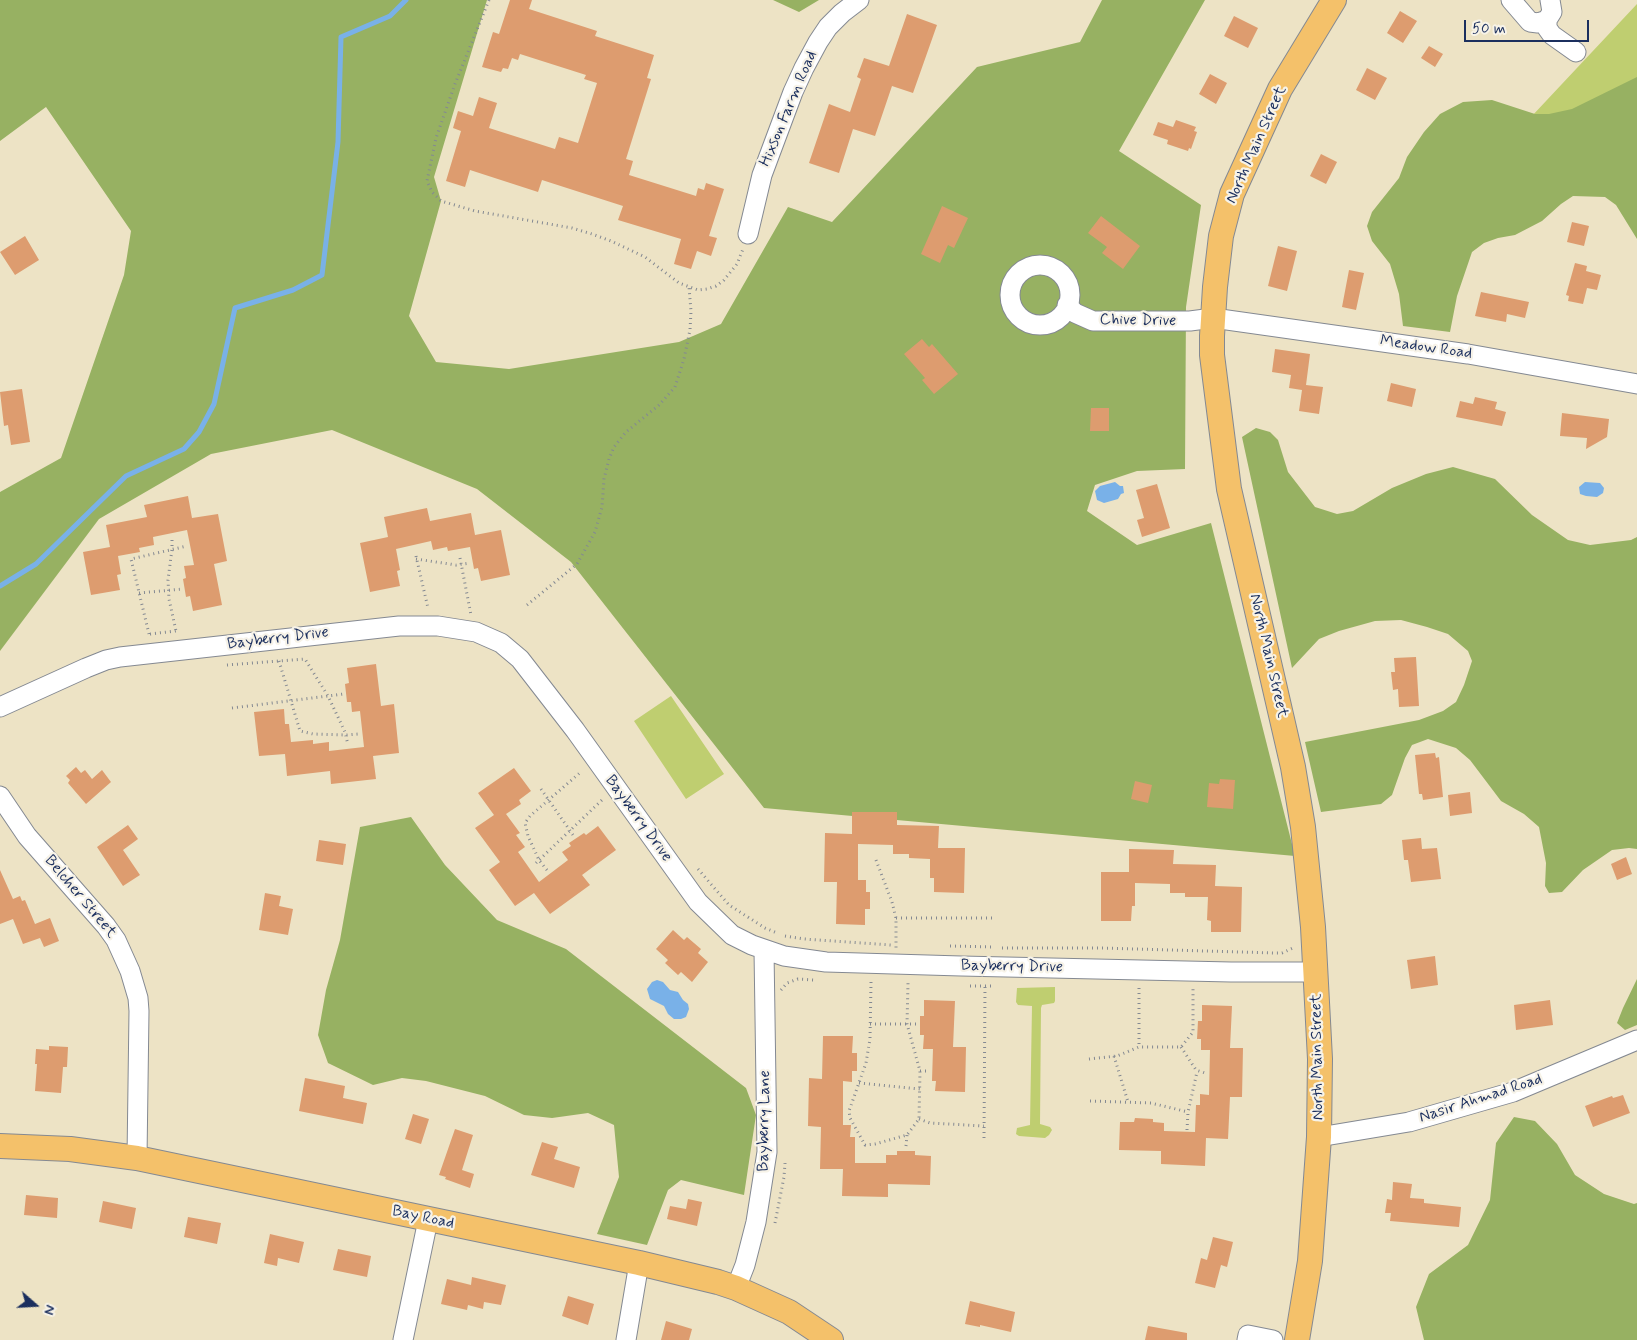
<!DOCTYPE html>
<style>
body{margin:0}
#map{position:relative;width:1637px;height:1340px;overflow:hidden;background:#ede3c5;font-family:Mynerve,sans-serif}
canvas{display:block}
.north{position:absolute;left:10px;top:1280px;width:50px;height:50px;-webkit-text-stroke:4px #f7f3e8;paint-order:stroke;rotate:109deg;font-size:14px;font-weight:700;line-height:20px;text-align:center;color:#1b2f5e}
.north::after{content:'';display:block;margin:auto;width:18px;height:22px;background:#1b2f5e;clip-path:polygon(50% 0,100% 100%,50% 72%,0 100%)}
.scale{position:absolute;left:1464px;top:20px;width:125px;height:22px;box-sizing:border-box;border:2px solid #1b2f5e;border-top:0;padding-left:6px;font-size:15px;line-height:18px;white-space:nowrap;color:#1b2f5e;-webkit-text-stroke:4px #f7f3e8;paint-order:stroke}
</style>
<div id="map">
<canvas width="1637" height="1340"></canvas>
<div class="north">N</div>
<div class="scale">50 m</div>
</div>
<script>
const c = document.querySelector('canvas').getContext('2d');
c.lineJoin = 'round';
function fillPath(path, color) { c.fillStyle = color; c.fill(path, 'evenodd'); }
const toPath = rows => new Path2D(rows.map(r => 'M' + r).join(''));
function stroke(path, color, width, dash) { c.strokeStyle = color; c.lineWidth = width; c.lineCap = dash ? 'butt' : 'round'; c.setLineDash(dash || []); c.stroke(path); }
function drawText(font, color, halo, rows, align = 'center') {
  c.font = font + ' Mynerve,sans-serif'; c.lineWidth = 4.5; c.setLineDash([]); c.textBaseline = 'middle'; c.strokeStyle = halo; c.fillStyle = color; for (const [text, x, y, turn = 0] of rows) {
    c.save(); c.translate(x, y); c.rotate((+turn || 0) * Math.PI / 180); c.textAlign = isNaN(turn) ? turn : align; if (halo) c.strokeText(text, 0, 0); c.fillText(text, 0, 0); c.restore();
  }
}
const green = toPath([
 [1637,4,1637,127,1531,117],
 [671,696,724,774,686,799,634,721],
 [1055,987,1055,1001,1054,1003,1042,1005,1041,1008,1040,1124,1050,1127,1052,1130,1049,1135,1045,1138,1019,1136,1016,1134,1017,1128,1030,1125,1032,1006,1018,1005,1016,1002,1017,988]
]);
const forest = toPath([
 [0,0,487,0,434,177,441,201,409,316,436,362,509,369,679,342,721,324,788,207,832,222,977,67,1080,42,1102,0,1205,0,1119,151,1201,205,1186,307,1185,469,1137,471,1095,485,1087,511,1137,545,1211,523,1295,856,764,808,571,562,477,489,332,430,211,454,99,519,0,651,0,492,61,458,124,275,131,231,46,107,0,141],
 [773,0,819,0,799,12],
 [1637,77,1637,239,1616,205,1605,197,1573,196,1561,204,1542,221,1515,235,1498,238,1484,243,1472,252,1457,296,1450,332,1403,326,1399,294,1390,264,1372,241,1367,226,1372,212,1399,178,1407,157,1424,132,1440,114,1463,102,1492,100,1535,114,1549,114,1572,109],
 [1256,428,1270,432,1278,440,1288,472,1315,507,1337,514,1353,511,1392,488,1426,474,1453,467,1495,479,1532,515,1568,540,1590,545,1631,540,1637,537,1637,849,1629,848,1612,850,1583,870,1562,892,1549,893,1545,886,1546,863,1539,827,1524,814,1501,801,1470,760,1456,748,1428,739,1412,745,1405,758,1392,795,1381,804,1321,812,1305,742,1419,720,1443,711,1456,702,1464,685,1472,661,1468,651,1448,634,1427,627,1401,620,1375,621,1339,631,1319,639,1292,668,1242,437],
 [411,817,445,865,497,920,566,949,746,1088,756,1115,744,1195,681,1180,668,1190,647,1245,597,1234,619,1177,614,1125,588,1113,552,1118,524,1115,485,1096,426,1081,402,1078,373,1085,328,1063,318,1035,326,990,340,940,360,827],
 [1637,979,1637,1025,1625,1030,1617,1023,1623,1008],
 [1514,1117,1535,1121,1557,1144,1575,1175,1604,1194,1634,1204,1637,1203,1637,1340,1424,1340,1416,1307,1429,1274,1468,1245,1490,1200,1496,1143]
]);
const water = toPath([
 [1115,482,1120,486,1123,486,1124,493,1121,494,1118,499,1104,503,1097,500,1095,491,1100,486],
 [1585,482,1600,483,1604,488,1603,493,1597,497,1586,496,1580,494,1579,487],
 [657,980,663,982,670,990,678,992,683,1000,688,1004,689,1009,686,1017,681,1019,674,1019,668,1014,664,1006,650,999,647,989,652,982]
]);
const stream = toPath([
 [0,586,36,564,126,476,184,449,199,432,214,404,235,308,293,290,322,275,338,142,341,37,390,16,406,0]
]);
const building = toPath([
 [510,0,532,0,529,9,597,31,595,36,654,55,647,78,651,79,626,159,633,161,629,175,696,196,698,188,704,190,706,183,724,189,709,236,717,238,711,256,697,251,691,269,674,264,681,239,618,220,623,206,542,180,538,192,470,170,465,187,446,181,461,131,453,128,458,111,473,116,479,97,497,103,489,128,555,149,559,137,578,143,597,83,584,79,586,75,520,54,518,60,512,58,508,69,503,68,501,72,482,67,493,32,499,34],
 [1400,11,1417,21,1403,43,1387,33],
 [907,14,937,25,913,93,892,86,875,136,853,129,839,173,809,163,829,104,850,112,861,79,857,77,864,58,889,66],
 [1234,16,1258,28,1248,48,1224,36],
 [1429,46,1443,54,1435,67,1421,58],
 [1367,68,1387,78,1375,100,1356,90],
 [1210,74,1227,83,1216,104,1199,94],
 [1176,120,1196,127,1194,131,1197,132,1191,149,1189,148,1188,151,1167,144,1168,140,1153,135,1158,122,1173,127],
 [1321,154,1337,162,1326,184,1310,176],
 [942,206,968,218,954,248,948,245,940,263,921,254],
 [1101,216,1140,246,1123,269,1102,253,1107,247,1088,233],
 [1572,222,1589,226,1584,246,1567,242],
 [25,236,39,260,15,275,0,252],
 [1278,246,1297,251,1287,291,1268,286],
 [1575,263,1587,266,1586,271,1601,275,1597,290,1587,288,1583,304,1568,301,1569,296,1566,295],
 [1349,270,1364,273,1356,310,1342,307],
 [1481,292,1529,302,1525,318,1507,314,1506,322,1475,316],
 [922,339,929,347,932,344,958,374,934,394,922,380,925,378,904,354],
 [1275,349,1310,354,1306,385,1323,387,1319,414,1299,411,1302,390,1289,388,1291,375,1272,372],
 [1391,383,1416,389,1412,407,1387,401],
 [22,389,30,442,11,445,8,425,4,426,0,392],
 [1475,397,1497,402,1495,409,1506,412,1502,426,1456,417,1460,401,1473,404],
 [1091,408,1109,408,1109,431,1090,431],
 [1562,413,1609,419,1607,437,1586,449,1587,438,1560,436],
 [1157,484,1170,528,1142,537,1137,520,1144,518,1136,490],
 [188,496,192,518,218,514,227,561,214,564,222,605,193,611,190,596,186,597,183,579,186,578,184,566,194,565,187,530,153,537,154,545,139,548,140,552,118,556,121,574,117,575,120,590,91,595,83,552,110,547,106,525,147,517,144,505],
 [427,508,430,521,471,513,475,535,501,530,510,575,481,581,478,568,474,569,470,547,448,551,447,547,433,550,431,541,396,549,400,570,397,571,400,586,370,592,360,543,388,537,384,517],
 [1416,657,1419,706,1399,707,1398,689,1393,690,1391,672,1395,672,1394,658],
 [376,664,381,706,394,704,399,753,373,756,376,779,331,784,330,771,287,776,285,754,259,756,254,712,284,709,285,724,289,724,291,742,313,740,313,744,329,742,329,751,364,747,360,711,352,712,351,702,347,702,345,684,349,683,347,668],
 [1435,753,1436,758,1439,757,1443,797,1423,800,1422,794,1419,794,1415,755],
 [76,767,81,773,85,770,92,779,102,770,111,782,86,804,68,783,70,780,66,776],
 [514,768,531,791,519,800,521,804,506,814,520,833,516,835,525,847,518,852,539,882,568,860,562,852,571,846,569,843,584,833,586,835,598,826,616,850,582,875,590,885,550,914,534,893,515,906,489,870,500,862,475,828,494,815,478,793],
 [1220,779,1235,780,1233,809,1207,807,1209,783,1219,784],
 [1135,781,1152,785,1148,803,1131,799],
 [1470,792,1472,813,1450,816,1448,795],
 [852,812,897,812,897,825,939,826,938,848,965,848,964,893,934,892,934,878,930,878,930,859,909,858,909,854,893,854,893,845,858,844,858,880,866,880,866,892,870,892,870,909,865,909,865,925,836,924,837,882,824,882,825,833,852,834],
 [128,825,138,839,123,850,140,875,123,886,97,847],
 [1421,838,1422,849,1437,848,1441,879,1411,882,1408,860,1404,860,1402,840],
 [319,840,346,844,343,865,316,861],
 [1129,849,1174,850,1173,864,1216,865,1215,886,1242,887,1241,932,1211,932,1211,921,1207,920,1208,897,1185,897,1185,893,1170,893,1170,884,1135,883,1135,906,1132,906,1131,921,1101,921,1101,872,1129,872],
 [1626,857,1632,874,1617,880,1611,864],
 [0,870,13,899,20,896,22,901,25,900,35,924,50,918,59,941,44,947,40,938,23,944,13,919,0,924],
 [265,893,281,896,279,906,293,909,288,935,259,930],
 [673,930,684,940,687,937,701,949,698,953,708,962,692,982,681,972,678,975,665,963,668,960,656,949],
 [1435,956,1438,985,1411,989,1407,960],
 [924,1000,955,1001,953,1047,966,1047,965,1092,935,1091,936,1081,932,1081,933,1049,923,1049,924,1035,920,1035,920,1016,924,1016],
 [1550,1000,1553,1025,1516,1030,1514,1005],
 [1202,1005,1232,1006,1230,1048,1243,1048,1242,1097,1230,1097,1228,1139,1206,1138,1205,1166,1161,1164,1161,1151,1119,1150,1120,1122,1134,1122,1135,1118,1153,1119,1153,1122,1164,1123,1164,1131,1195,1132,1196,1105,1200,1105,1200,1094,1209,1095,1210,1050,1201,1050,1201,1039,1197,1039,1198,1021,1202,1021],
 [823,1036,853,1036,852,1053,857,1053,857,1071,852,1071,852,1082,843,1081,843,1125,851,1125,850,1137,855,1137,855,1163,886,1163,886,1155,897,1155,897,1151,915,1151,915,1155,931,1156,930,1185,888,1184,888,1197,842,1196,843,1169,820,1169,821,1127,808,1126,809,1078,822,1079],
 [49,1046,68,1047,67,1067,63,1067,61,1093,35,1091,37,1064,35,1064,36,1049,49,1050],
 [305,1078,345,1086,343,1098,367,1103,363,1124,299,1111],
 [1623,1095,1630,1113,1593,1127,1585,1106,1612,1096,1613,1098],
 [413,1114,429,1119,421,1144,405,1139],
 [455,1129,473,1135,462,1170,474,1174,470,1188,445,1179,446,1177,439,1175],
 [542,1142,558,1147,554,1159,580,1167,574,1188,531,1175],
 [1393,1182,1412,1184,1410,1198,1424,1199,1424,1203,1461,1207,1459,1227,1390,1221,1391,1213,1385,1213,1387,1199,1392,1200],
 [26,1195,58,1198,57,1218,24,1215],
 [688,1199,702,1202,697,1226,667,1219,670,1206,686,1209],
 [103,1201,136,1208,132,1229,99,1222],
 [188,1217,221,1223,217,1244,184,1237],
 [270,1234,304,1242,299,1263,278,1258,277,1266,264,1263],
 [1213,1237,1233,1242,1227,1267,1221,1265,1215,1288,1195,1283,1201,1258,1207,1260],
 [338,1249,371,1256,367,1277,333,1270],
 [472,1277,506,1285,501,1305,484,1302,483,1309,468,1305,467,1310,441,1304,447,1279,471,1285],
 [568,1296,594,1304,588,1325,562,1316],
 [970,1301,1015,1312,1011,1332,980,1325,980,1327,965,1324],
 [666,1321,692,1329,689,1340,661,1340],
 [1148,1326,1187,1333,1187,1340,1145,1340]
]);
const path = toPath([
 [489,0,455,84,436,138,427,181,432,192,441,201,475,211,572,228,592,234,611,241,645,257,679,283,698,290,707,289,716,286,724,280,737,264,743,249],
 [172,540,172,549,168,580,169,599,176,631],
 [416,556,428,608],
 [460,558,471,615],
 [416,559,456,565,470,563],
 [139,593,183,589],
 [527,605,577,564,595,532,602,507,604,479,609,459,614,447,626,432,659,405,675,387,684,359,690,330,691,311,689,287],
 [149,634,131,559,187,546],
 [150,634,176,631],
 [279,661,300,731,313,734,346,735,359,734],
 [227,665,305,659,328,696,345,732,348,745],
 [232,708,344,694],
 [541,789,573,835],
 [876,860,892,902,896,918,896,948],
 [536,863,602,800],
 [698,869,729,905,765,928,777,933],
 [547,870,539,860,528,836,525,823,530,816,582,771],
 [896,918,992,918],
 [785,936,804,939,891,945],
 [950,946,993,947],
 [1002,948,1101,948,1275,953,1282,953,1293,948],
 [871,982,870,1039,866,1063,849,1111,850,1118,865,1145,875,1144,907,1135,919,1119,920,1071,907,1024,908,983],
 [970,986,991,986],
 [1139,988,1139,1047],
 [781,990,787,983,798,979,814,980],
 [870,1024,917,1024],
 [1181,1047,1196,1070,1205,1073],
 [1114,1056,1128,1102],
 [1089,1059,1117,1056,1139,1047,1181,1047,1193,1032,1193,989],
 [920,1071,929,1071],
 [859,1083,920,1089],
 [1090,1101,1151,1103,1188,1112],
 [919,1119,930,1123,984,1126],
 [1187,1130,1188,1112,1197,1072],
 [984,1138,985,986],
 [906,1146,907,1135],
 [775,1223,784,1177,785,1163]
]);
const minor = toPath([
 [1511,0,1530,22,1538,23,1547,20,1552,12,1550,0],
 [1547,20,1547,28,1552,35,1576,52],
 [748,234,762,175,793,92,804,68,818,42,828,27,842,13,859,0],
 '1010 295a30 30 0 1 1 60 0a30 30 0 1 1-60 0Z',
 [1067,305,1075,313,1093,321,1190,321,1213,318,1468,354,1637,384],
 [0,707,86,668,106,660,120,657,399,626,438,626,476,632,501,643,520,659,575,730,698,902,732,935,752,945,784,956,826,962,961,966,1231,972,1316,972],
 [0,796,27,836,106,926,116,940,130,971,138,998,139,1011,137,1158],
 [1319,1137,1409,1122,1513,1092,1637,1040],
 [736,1288,745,1265,756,1222,767,1152,764,950],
 [403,1340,428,1220],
 [626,1340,639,1263],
 [1247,1340,1248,1335,1273,1340]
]);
const major = toPath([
 [0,1146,70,1149,137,1158,639,1263,718,1282,736,1288,789,1312,831,1340],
 [1297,1340,1310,1261,1319,1137,1320,1059,1313,927,1303,827,1293,767,1229,489,1212,355,1212,336,1215,287,1221,236,1232,194,1280,89,1334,0]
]);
const streetNames = [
 ["Hixson Farm Road",789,109,-67],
 ["North Main Street",1257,145,-66],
 ["Chive Drive",1138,321,1],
 ["Meadow Road",1426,348,8],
 ["Bayberry Drive",278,639,-7],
 ["North Main Street",1268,656,77],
 ["Bayberry Drive",638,819,54],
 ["Belcher Street",80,897,50],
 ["Bayberry Drive",1012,967,1],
 ["North Main Street",1318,1057,-91],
 ["Nasir Ahmad Road",1481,1099,-18],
 ["Bayberry Lane",765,1121,-89],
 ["Bay Road",423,1218,12]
];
fillPath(green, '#bfce70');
fillPath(forest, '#97b162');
fillPath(water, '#79b1e8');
stroke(stream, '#79b1e8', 5);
fillPath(building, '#dd9c6f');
stroke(minor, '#848992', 21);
stroke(major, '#848992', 26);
stroke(path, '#848992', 3, [1, 4]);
stroke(minor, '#fff', 19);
stroke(major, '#f4c16a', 24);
drawText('16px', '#1b2f5e', '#f7f3e8', streetNames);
</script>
